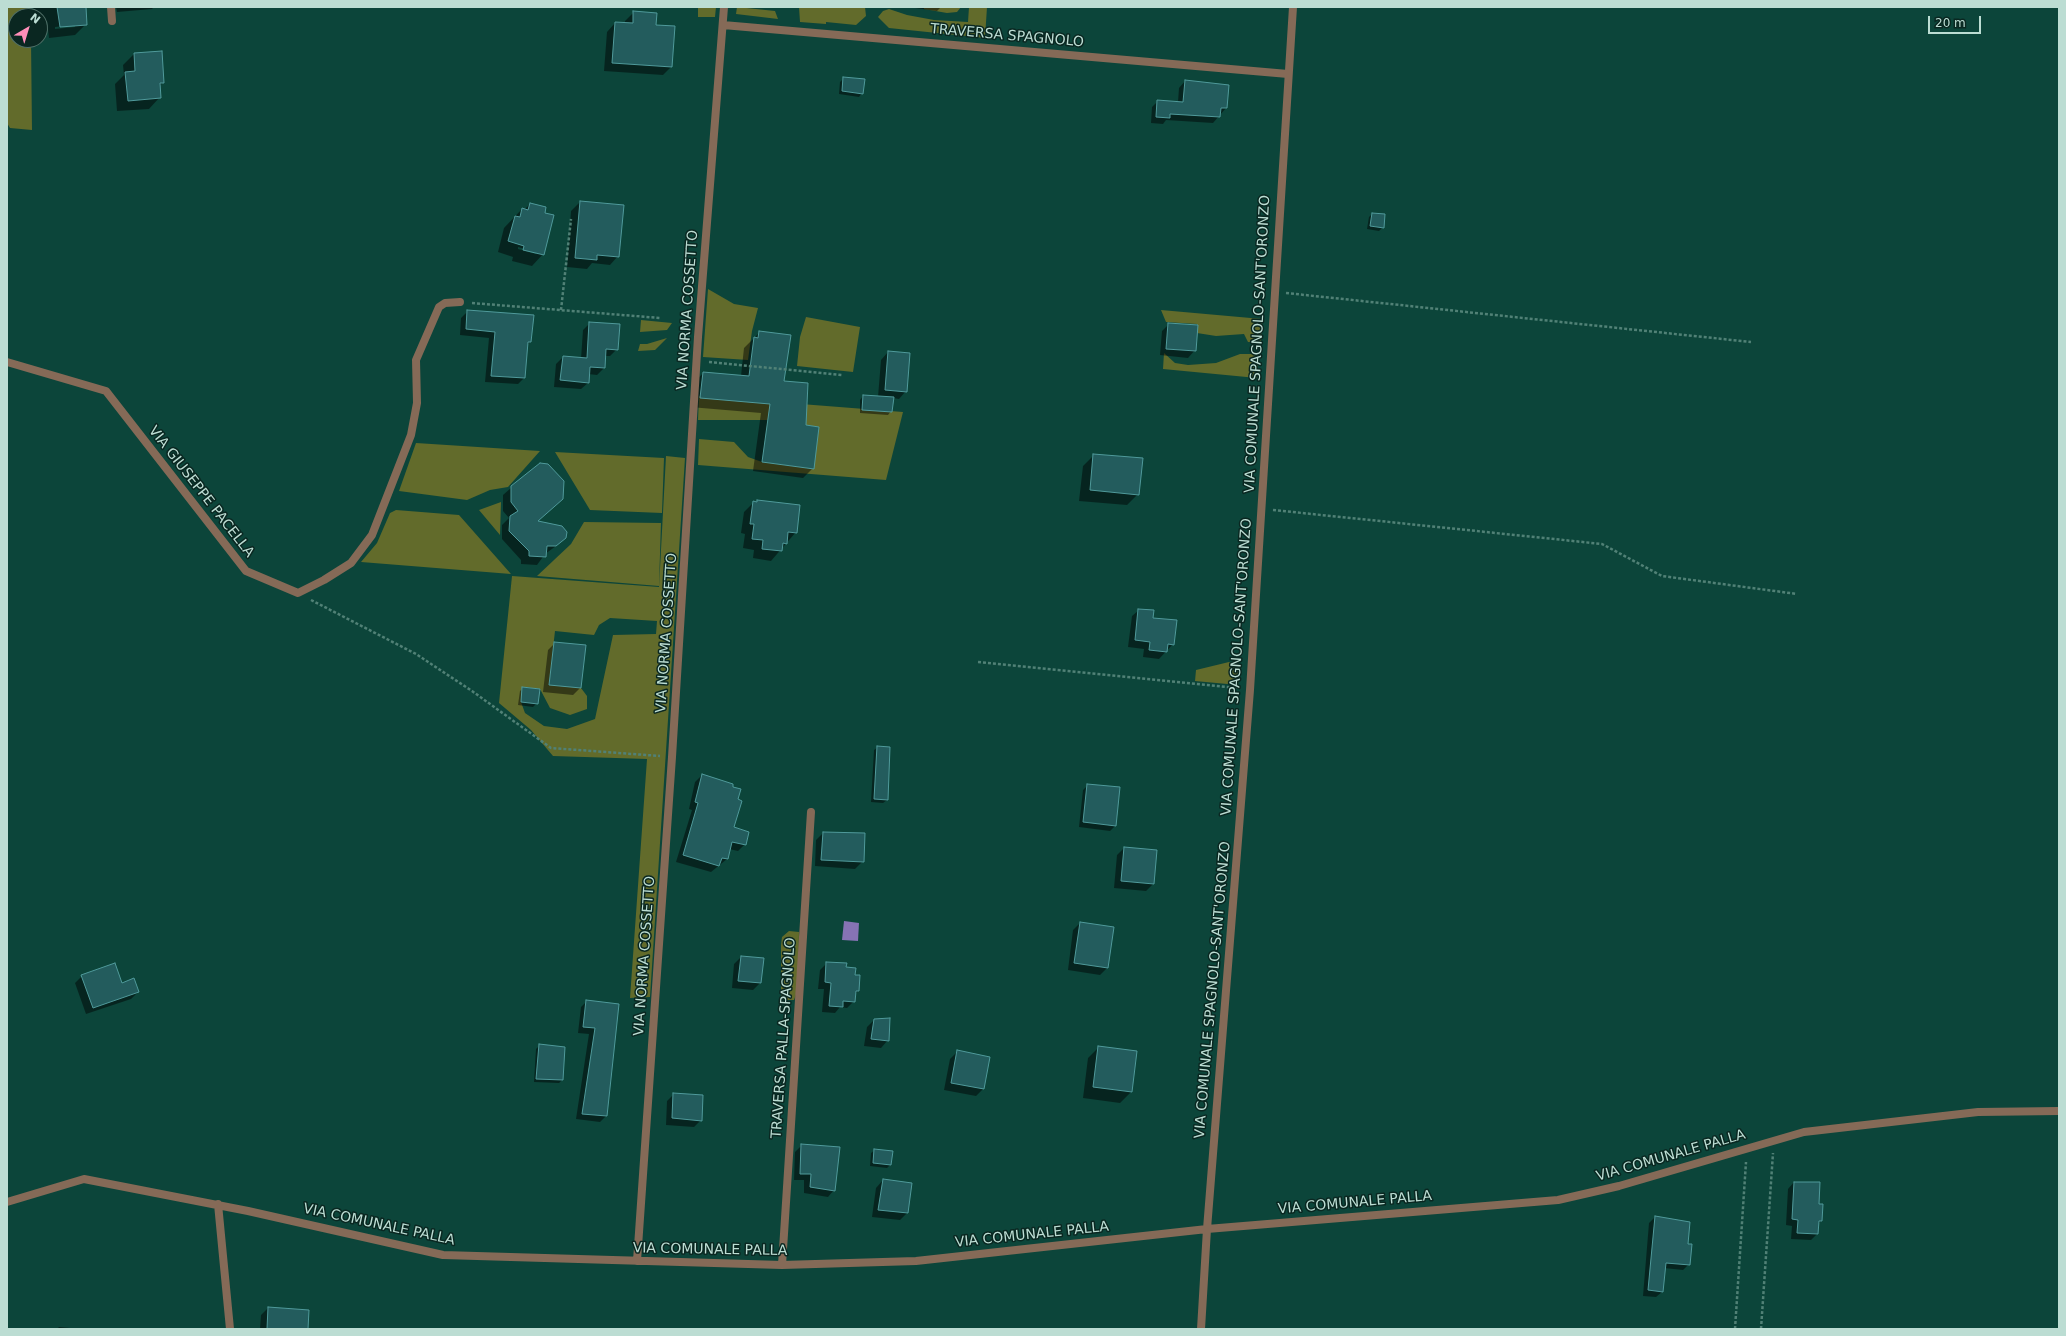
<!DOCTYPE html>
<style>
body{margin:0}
#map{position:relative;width:2066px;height:1336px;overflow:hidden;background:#0c453a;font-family:"DejaVu Sans",sans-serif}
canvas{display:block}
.frame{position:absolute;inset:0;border:8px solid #bcddd3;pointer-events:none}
.north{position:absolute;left:8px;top:8px;width:40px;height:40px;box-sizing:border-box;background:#0a2721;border:1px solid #517068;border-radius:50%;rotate:38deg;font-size:11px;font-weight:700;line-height:16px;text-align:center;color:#bcddd3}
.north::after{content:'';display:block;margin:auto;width:14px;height:18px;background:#ff8eb9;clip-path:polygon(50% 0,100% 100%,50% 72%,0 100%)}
.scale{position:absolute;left:1928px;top:16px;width:53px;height:18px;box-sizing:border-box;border:2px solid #bcddd3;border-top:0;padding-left:5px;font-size:12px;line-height:14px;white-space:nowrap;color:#bcddd3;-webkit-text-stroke:3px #0a2721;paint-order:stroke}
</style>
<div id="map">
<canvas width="2066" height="1336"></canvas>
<div class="frame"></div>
<div class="north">N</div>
<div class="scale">20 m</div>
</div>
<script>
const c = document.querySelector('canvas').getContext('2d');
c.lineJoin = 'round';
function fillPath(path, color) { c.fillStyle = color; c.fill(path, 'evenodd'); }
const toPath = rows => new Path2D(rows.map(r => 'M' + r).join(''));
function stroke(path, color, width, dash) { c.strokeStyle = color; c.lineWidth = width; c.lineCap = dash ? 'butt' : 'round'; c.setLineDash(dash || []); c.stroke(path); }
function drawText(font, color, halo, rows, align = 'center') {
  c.font = font + ' "DejaVu Sans",sans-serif'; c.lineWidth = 3; c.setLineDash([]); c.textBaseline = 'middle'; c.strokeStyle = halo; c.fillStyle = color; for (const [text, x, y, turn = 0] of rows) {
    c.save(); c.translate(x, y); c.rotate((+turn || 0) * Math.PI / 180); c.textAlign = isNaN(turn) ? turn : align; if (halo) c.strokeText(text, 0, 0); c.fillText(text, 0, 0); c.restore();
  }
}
const green = toPath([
 [7,7,30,7,31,16,16,16,16,40,31,40,32,130,10,128,7,123],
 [698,7,716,7,715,17,698,17],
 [737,7,775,11,778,19,736,14],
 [799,7,865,7,866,16,856,25,826,22,826,24,800,22],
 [924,7,961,7,957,12,947,13,924,9],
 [969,7,987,7,985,38,889,28,878,17,883,11,889,9,907,15,934,20,968,22],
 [708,289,734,304,758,308,752,331,748,360,703,357],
 [1161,310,1262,319,1261,343,1248,342,1244,334,1216,336,1197,333,1197,324,1166,322],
 [806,317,860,327,853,372,797,366,800,337],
 [641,320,672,323,667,330,640,332],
 [667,338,655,350,638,351,640,344,647,344],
 [1164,353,1175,363,1188,365,1216,363,1240,354,1258,354,1257,378,1163,369],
 [699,396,903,412,886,480,698,465,699,439,734,442,748,457,762,462,813,469,819,427,768,420,698,420],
 [416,443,540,451,508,487,490,490,467,500,399,491],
 [555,452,664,458,662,513,590,510],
 [666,456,685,458,650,997,630,998,647,759,553,756,531,730,499,703,512,576,659,587],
 [610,618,657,621,656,634,613,635,595,719,567,729,544,726,525,713,521,702,523,687,540,689,550,708,570,715,587,709,587,696,581,688,549,684,555,631,594,635,599,625],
 [501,502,500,535,479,510],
 [396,510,459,515,511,574,361,562,377,543,390,513],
 [584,522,661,523,659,586,537,576,571,544],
 [1229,662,1240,667,1238,685,1195,681,1196,670],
 [789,931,799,932,798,989,794,1000,787,1000,781,997,781,945,782,937]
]);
const water = toPath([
 [844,921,859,923,858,941,842,940]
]);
const shadow = toPath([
 [33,7,84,7,86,24,75,35,49,38,47,21,40,22,40,16,34,16],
 [75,25,75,27,55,29,55,27],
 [116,7,154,7,152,9,117,12],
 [542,7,556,7,555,8],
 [908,7,941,7,937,11],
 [634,12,655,26,671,67,663,75,604,71,607,32,615,23,625,24,625,21],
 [161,52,163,82,159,87,160,97,149,109,117,111,115,84,124,75,123,65,134,54],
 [844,78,862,93,859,97,839,94,840,82],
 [1185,81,1226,108,1213,123,1166,120,1163,124,1151,123,1152,107,1158,101,1178,102,1179,88],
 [580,202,618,256,610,265,592,263,587,269,567,267,571,211],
 [530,204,543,254,532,266,512,261,513,257,498,252,504,228,522,209,524,210],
 [518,247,536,252,536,254,518,249],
 [1372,214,1383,227,1379,231,1367,229,1369,217],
 [468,311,530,342,527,345,524,378,518,384,485,382,489,338,460,335,461,318],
 [590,323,617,349,610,356,605,356,604,368,597,375,588,374,588,383,581,389,554,387,556,364,563,357,581,359,583,330],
 [1169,324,1195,350,1188,358,1160,355,1162,331],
 [759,333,805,426,813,468,803,478,753,471,761,413,690,407,694,383,703,373,741,376,744,348],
 [888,352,906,391,899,399,893,398,891,411,888,415,860,413,860,400,863,396,878,397,881,360],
 [1094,455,1138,494,1127,505,1079,501,1083,466],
 [512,487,556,546,545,554,537,565,521,564,521,560,502,539,502,525,509,518,503,511,503,495],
 [758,501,796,532,771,561,753,558,754,550,743,548,745,534,741,533,744,512,754,502],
 [1139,610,1152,619,1173,644,1159,659,1143,657,1144,649,1128,647,1132,616],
 [555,643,580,688,573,695,543,692,548,650],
 [523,688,537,703,533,707,518,705,520,691],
 [878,747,889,747,887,800,883,803,871,802,874,750],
 [702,775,733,828,745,844,738,851,729,849,727,859,711,872,676,862,692,810,689,809,695,782],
 [1088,785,1115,826,1110,831,1079,827,1083,790],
 [823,833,863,861,855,869,815,866,816,840],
 [1124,848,1153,884,1146,891,1114,888,1117,855],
 [1080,923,1107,968,1100,975,1068,970,1073,930],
 [741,957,760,983,753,990,732,988,734,964],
 [827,963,845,968,854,976,858,991,855,994,854,1001,847,1008,840,1007,835,1013,822,1012,824,989,818,989,820,970],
 [82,976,122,984,138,992,131,999,86,1014,75,983],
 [587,1001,610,1068,612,1068,606,1116,600,1122,576,1119,589,1034,578,1033,581,1007],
 [874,1020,888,1040,881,1048,864,1046,867,1027],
 [539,1046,562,1080,559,1083,534,1082,536,1049],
 [1099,1047,1131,1092,1120,1103,1083,1098,1088,1058],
 [958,1051,983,1089,976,1096,944,1090,950,1059],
 [674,1094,701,1120,694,1127,666,1125,667,1101],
 [802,1145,834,1190,828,1197,804,1193,804,1180,794,1180,795,1152],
 [875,1150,890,1165,887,1168,870,1166,871,1153],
 [883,1180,911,1184,907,1213,900,1220,872,1217,876,1188],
 [1794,1182,1818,1205,1821,1221,1818,1224,1817,1234,1811,1240,1791,1239,1792,1226,1786,1225,1788,1189],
 [1655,1217,1687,1245,1689,1264,1683,1270,1664,1268,1662,1292,1656,1297,1643,1296,1649,1223],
 [268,1308,307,1329,260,1329,261,1315],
 [59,1327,81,1329,57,1329]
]);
const building = toPath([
 [57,7,86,7,87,25,60,27,57,7],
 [633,11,657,13,656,25,675,26,672,67,612,63,615,22,633,23,633,11],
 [162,51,164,83,160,83,161,98,128,101,125,72,135,71,134,53,162,51],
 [843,77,865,79,863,94,842,91,843,77],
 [1185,80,1229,85,1227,108,1221,108,1220,117,1170,114,1170,118,1156,117,1157,100,1183,102,1185,80],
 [580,201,624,205,619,257,597,255,597,260,575,258,580,201],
 [530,203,546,207,545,213,554,215,544,255,523,250,524,246,508,241,515,216,520,217,522,208,528,210,530,203],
 [1372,213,1385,214,1384,228,1370,226,1372,213],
 [467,310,534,315,531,342,528,342,525,378,491,376,495,332,466,329,467,310],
 [589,322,620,324,618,350,606,349,605,368,590,367,589,383,560,380,563,356,587,358,589,322],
 [1168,323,1198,325,1196,351,1166,349,1168,323],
 [759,331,791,335,784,381,808,383,806,425,819,427,814,469,762,462,770,404,700,398,703,372,749,376,754,337,758,338,759,331],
 [888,351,910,353,907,392,885,390,888,351],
 [863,395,894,397,892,412,862,410,863,395],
 [1093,454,1143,458,1139,495,1090,490,1093,454],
 [540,463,548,464,564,481,563,499,538,521,562,526,567,532,566,538,556,546,547,546,546,557,529,556,529,551,509,531,510,516,518,511,511,502,511,486,540,463],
 [757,500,800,505,797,533,788,532,787,544,783,543,782,551,762,549,763,540,752,539,754,524,750,524,753,501,757,502,757,500],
 [1138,609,1154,610,1153,618,1177,620,1174,645,1168,644,1167,652,1149,650,1150,642,1135,640,1138,609],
 [554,642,586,645,581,688,549,685,554,642],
 [522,687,540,689,538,704,521,702,522,687],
 [877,746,890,747,888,800,874,799,877,746],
 [702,774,733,784,733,787,741,789,738,799,742,801,734,827,749,832,746,845,732,842,728,859,722,858,719,866,683,855,698,803,695,802,702,774],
 [1087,784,1120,787,1116,826,1083,822,1087,784],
 [823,832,865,833,864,862,821,860,823,832],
 [1124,847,1157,850,1154,884,1121,881,1124,847],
 [1080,922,1114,927,1108,968,1074,963,1080,922],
 [741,956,764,958,761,983,738,981,741,956],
 [826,962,847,963,846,967,856,968,855,975,860,975,859,991,856,991,855,1002,843,1001,843,1007,829,1006,831,983,825,982,826,962],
 [115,963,122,983,134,978,139,992,93,1008,81,975,115,963],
 [586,1000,619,1004,607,1116,582,1114,595,1028,583,1027,586,1000],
 [890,1018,889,1041,871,1039,874,1019,890,1018],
 [539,1044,565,1047,563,1080,536,1079,539,1044],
 [1098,1046,1137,1051,1132,1092,1093,1087,1098,1046],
 [957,1050,990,1057,984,1089,951,1083,957,1050],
 [673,1093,703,1095,702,1121,672,1118,673,1093],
 [801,1144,840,1147,835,1191,810,1187,811,1174,800,1174,801,1144],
 [874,1149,893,1151,891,1165,873,1163,874,1149],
 [883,1179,912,1183,908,1213,878,1210,883,1179],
 [1794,1182,1820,1182,1819,1204,1823,1204,1822,1221,1819,1221,1818,1234,1797,1233,1798,1220,1792,1219,1794,1182],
 [1655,1216,1690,1222,1688,1244,1692,1244,1690,1265,1666,1263,1663,1292,1648,1290,1655,1216],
 [268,1307,309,1310,308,1329,267,1329,268,1307]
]);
const path = toPath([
 [1286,293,1751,342],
 [472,303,660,318],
 [561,310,571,219],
 [709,362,842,375],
 [1273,510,1602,544,1662,576,1797,594],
 [311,600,416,654,472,691,551,748,660,756],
 [978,662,1237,688],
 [1735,1329,1746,1162],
 [1761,1329,1773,1153]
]);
const minor = toPath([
 [111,7,112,21],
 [723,25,1288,74],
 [7,362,106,391,246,571,298,593,324,580,351,563,372,535,411,435,417,403,416,360,439,307,445,303,460,302],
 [7,1202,84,1179,248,1211,443,1255,782,1265,916,1261,1207,1229,1558,1200,1619,1186,1804,1132,1978,1112,2059,1111],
 [218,1204,230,1329],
 [637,1261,672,757,698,337,724,7],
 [782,1265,811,812],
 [1201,1329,1207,1229,1250,690,1293,7]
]);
const streetNames = [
 ["TRAVERSA SPAGNOLO",1007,36,5],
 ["VIA NORMA COSSETTO",688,310,-86],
 ["VIA COMUNALE SPAGNOLO-SANT'ORONZO",1258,344,-87],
 ["VIA GIUSEPPE PACELLA",201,492,52],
 ["VIA NORMA COSSETTO",667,633,-86],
 ["VIA COMUNALE SPAGNOLO-SANT'ORONZO",1237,667,-86],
 ["VIA NORMA COSSETTO",645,956,-86],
 ["VIA COMUNALE SPAGNOLO-SANT'ORONZO",1213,990,-85],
 ["TRAVERSA PALLA-SPAGNOLO",784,1038,-86],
 ["VIA COMUNALE PALLA",1671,1156,-16],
 ["VIA COMUNALE PALLA",1355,1203,-5],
 ["VIA COMUNALE PALLA",379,1225,12],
 ["VIA COMUNALE PALLA",1032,1235,-6],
 ["VIA COMUNALE PALLA",710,1250,1]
];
fillPath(green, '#626b2b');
fillPath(water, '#8673b4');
fillPath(shadow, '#0007');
fillPath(building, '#235c5d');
stroke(building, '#509a9b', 1);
stroke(path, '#518176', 2.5, [3, 2]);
stroke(minor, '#856a57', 8);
drawText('14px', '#bcddd3', '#0a2721', streetNames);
</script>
